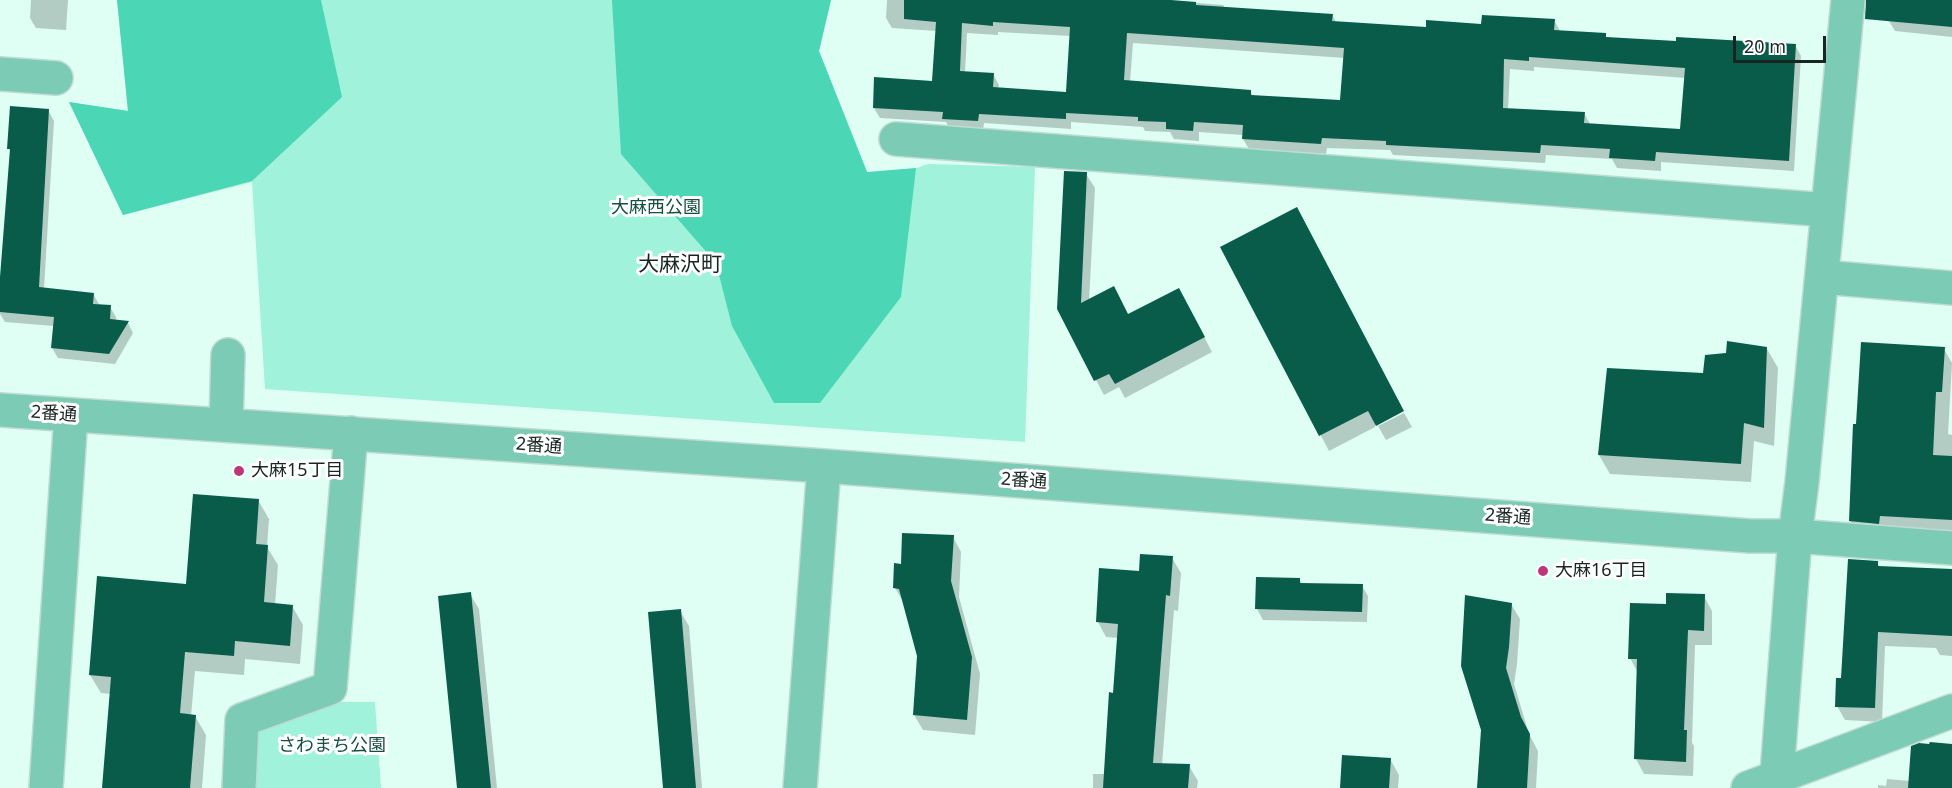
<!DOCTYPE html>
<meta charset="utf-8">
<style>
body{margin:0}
#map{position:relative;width:1952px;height:788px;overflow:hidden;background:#dffef4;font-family:"Noto Sans",sans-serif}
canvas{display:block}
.scale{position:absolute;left:1733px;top:36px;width:93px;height:27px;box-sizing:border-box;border:3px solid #172622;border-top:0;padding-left:8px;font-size:18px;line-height:21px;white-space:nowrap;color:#172622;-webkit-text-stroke:4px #fff;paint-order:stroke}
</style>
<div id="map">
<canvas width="1952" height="788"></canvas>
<div class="scale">20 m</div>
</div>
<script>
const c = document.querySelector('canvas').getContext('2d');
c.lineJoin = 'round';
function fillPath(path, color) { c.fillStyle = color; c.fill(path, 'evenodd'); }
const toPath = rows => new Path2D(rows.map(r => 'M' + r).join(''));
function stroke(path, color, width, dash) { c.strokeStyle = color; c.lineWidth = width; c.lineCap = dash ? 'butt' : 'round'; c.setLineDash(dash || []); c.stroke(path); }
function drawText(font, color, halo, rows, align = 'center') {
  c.font = font + ' "Noto Sans","Noto Sans JP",sans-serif'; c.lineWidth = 6; c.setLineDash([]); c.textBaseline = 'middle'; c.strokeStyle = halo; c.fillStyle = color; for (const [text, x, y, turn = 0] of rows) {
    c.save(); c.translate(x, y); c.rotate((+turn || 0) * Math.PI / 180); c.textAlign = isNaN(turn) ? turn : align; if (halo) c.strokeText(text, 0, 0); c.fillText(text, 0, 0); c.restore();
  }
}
const green = toPath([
 [117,0,831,0,819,51,872,184,928,164,1035,167,1025,442,265,389,252,182,123,215,69,102,128,111],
 [327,702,375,702,381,788,254,788,257,728]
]);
const forest = toPath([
 [117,0,321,0,342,97,252,181,123,215,69,102,128,111],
 [612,0,831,0,819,51,867,172,916,168,901,297,820,403,774,403,732,326,716,263,621,154]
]);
const shadow = toPath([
 [31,0,68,0,66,30,36,28,30,18],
 [887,0,1160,0,1223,5,1225,8,1332,15,1336,22,1427,28,1554,20,1560,31,1605,35,1607,38,1677,42,1795,45,1801,56,1794,171,1661,162,1661,171,1617,168,1612,159,1546,155,1545,163,1393,155,1390,150,1327,148,1326,154,1249,149,1243,139,1243,135,1199,132,1199,141,1174,139,1170,132,1145,131,1143,127,1071,122,1071,129,984,123,983,131,950,129,946,122,880,118,874,108,934,82,937,31,892,28,886,18],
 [998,32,1071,36,1067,94,998,89,999,85,993,74,965,73,967,33,998,35],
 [1133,43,1345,58,1342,102,1253,96,1250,91,1130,82],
 [1534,67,1686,78,1681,131,1590,124,1584,113,1508,109,1510,69,1534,71],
 [1891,0,1952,0,1952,37,1895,31,1889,21],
 [48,110,54,121,44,289,93,294,99,304,110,307,116,317,116,321,128,323,133,333,115,364,58,358,52,348,54,326,5,322,0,314,11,153,9,149],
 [1086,174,1095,188,1089,301,1128,316,1187,304,1212,352,1125,398,1119,387,1104,395,1058,309],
 [1222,248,1403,410,1375,424,1375,427,1329,451],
 [1767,349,1778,368,1774,446,1754,441,1751,482,1610,474,1599,455,1728,354],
 [1944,349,1952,363,1948,434,1952,435,1952,534,1859,535,1850,521],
 [1404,413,1412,427,1386,440,1378,426],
 [258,500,269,519,267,547,278,565,275,605,292,606,303,625,300,664,245,659,244,675,195,671,191,716,195,716,206,735,202,788,103,788,111,694,101,693,90,675,188,585],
 [953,537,961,552,959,597,980,674,975,735,923,730,914,715,919,656,904,603,895,588,902,565],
 [1172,558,1181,573,1178,611,1174,610,1162,765,1189,766,1198,781,1197,788,1093,788,1093,774,1105,774,1115,694,1119,638,1106,637,1098,622,1141,573],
 [1877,563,1880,567,1952,570,1952,656,1940,655,1936,648,1885,646,1882,722,1845,720,1837,706,1842,679],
 [1257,579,1300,580,1302,585,1362,586,1368,596,1367,622,1263,620,1257,609],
 [470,594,479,609,497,788,459,788],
 [1704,596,1712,611,1712,645,1695,645,1692,743,1694,746,1693,776,1644,774,1636,759,1638,673,1630,658,1668,605],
 [1511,604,1520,619,1517,664,1514,684,1529,734,1538,751,1536,788,1478,788,1482,730],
 [680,611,689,626,702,788,665,788],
 [1952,746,1952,788,1878,788,1878,785,1886,786,1887,779,1910,781],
 [1390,759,1399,775,1398,788,1341,788]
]);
const building = toPath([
 [904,0,1171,0,1196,2,1196,5,1333,14,1332,21,1426,27,1426,20,1481,24,1482,15,1555,19,1554,30,1606,33,1606,37,1676,41,1676,37,1796,44,1789,161,1656,152,1655,161,1609,158,1610,149,1541,145,1540,153,1386,145,1386,141,1322,138,1321,144,1242,139,1243,125,1194,122,1193,131,1166,129,1166,122,1138,121,1138,117,1066,113,1066,119,979,114,978,121,942,119,943,112,873,108,874,77,932,81,936,22,904,19],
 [993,22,1070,27,1066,92,993,87,994,73,960,71,962,23,993,26],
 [1127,33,1344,48,1340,100,1251,95,1251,90,1124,80],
 [1529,57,1685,68,1680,129,1584,123,1585,112,1503,108,1504,59,1529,61],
 [1866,0,1952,0,1952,27,1865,19],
 [10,106,49,109,39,287,94,293,93,304,111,305,110,319,129,321,109,354,51,348,54,317,0,312,0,277,10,149,7,149],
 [1064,171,1087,172,1081,303,1114,286,1128,314,1179,288,1205,337,1115,384,1109,374,1094,381,1057,309],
 [1297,207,1404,411,1376,426,1368,411,1319,436,1220,247],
 [1727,341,1767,347,1764,428,1744,423,1741,464,1598,455,1607,368,1703,373,1705,355,1726,353],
 [1861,342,1945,347,1942,392,1936,392,1933,455,1952,456,1952,520,1880,516,1879,524,1849,521,1853,424,1856,424],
 [193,494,259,499,256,544,268,545,264,602,293,605,290,646,235,641,234,656,185,652,180,713,196,715,190,788,102,788,111,677,89,675,97,576,186,584],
 [902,533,954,535,951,581,972,657,967,720,913,715,917,656,899,589,893,588,894,563,901,564],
 [1140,554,1173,556,1170,596,1166,595,1153,763,1190,764,1188,788,1103,788,1109,692,1113,693,1118,624,1096,622,1099,568,1139,571],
 [1848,559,1878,561,1878,566,1952,569,1952,636,1878,632,1875,708,1835,707,1836,678,1841,678],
 [1256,577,1300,578,1300,583,1363,584,1362,612,1255,609],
 [471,592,491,788,457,788,438,596],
 [1666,593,1705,594,1704,631,1688,630,1684,730,1687,730,1686,762,1634,759,1637,659,1628,659,1630,603,1666,604],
 [1465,595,1512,603,1509,647,1506,668,1521,717,1530,734,1527,788,1477,788,1481,730,1461,666],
 [681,609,696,788,663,788,648,612],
 [1930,742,1952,744,1952,788,1908,788,1911,746,1919,743,1929,744],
 [1342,755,1391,758,1389,788,1340,788]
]);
const minor = toPath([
 [0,74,56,78],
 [896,139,1828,210],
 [1822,277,1952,288],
 [0,410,824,466,1750,536,1795,536,1952,548],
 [226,425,228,355],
 [46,788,71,415],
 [239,788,242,720,330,688,351,433],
 [800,788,824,466],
 [1748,788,1952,711],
 [1776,788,1795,536,1802,482,1848,0]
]);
const markers = [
 [239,471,6,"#bc367a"],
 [1543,571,6,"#bc367a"]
];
const parkNames = [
 ["大麻西公園",656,208],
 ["さわまち公園",332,746]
];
const streetNames = [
 ["2番通",54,414,4],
 ["2番通",539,446,4],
 ["2番通",1024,481,4],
 ["2番通",1508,517,4]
];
const poiNames = [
 ["大麻15丁目",251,471],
 ["大麻16丁目",1555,571]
];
const quarterNames = [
 ["大麻沢町",680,265]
];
fillPath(green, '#a1f2da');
fillPath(forest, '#4bd6b5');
fillPath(shadow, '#0003');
fillPath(building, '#095b4a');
stroke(minor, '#bfdbd2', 36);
stroke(minor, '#7ccbb4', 33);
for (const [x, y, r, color] of markers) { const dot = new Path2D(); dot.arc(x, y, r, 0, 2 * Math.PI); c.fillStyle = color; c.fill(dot); stroke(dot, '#fff', 2); }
drawText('18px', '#154f41', '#fff', parkNames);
drawText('18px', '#172622', '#fff', streetNames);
drawText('18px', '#172622', '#fff', poiNames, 'left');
drawText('21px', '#172622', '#fff', quarterNames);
</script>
